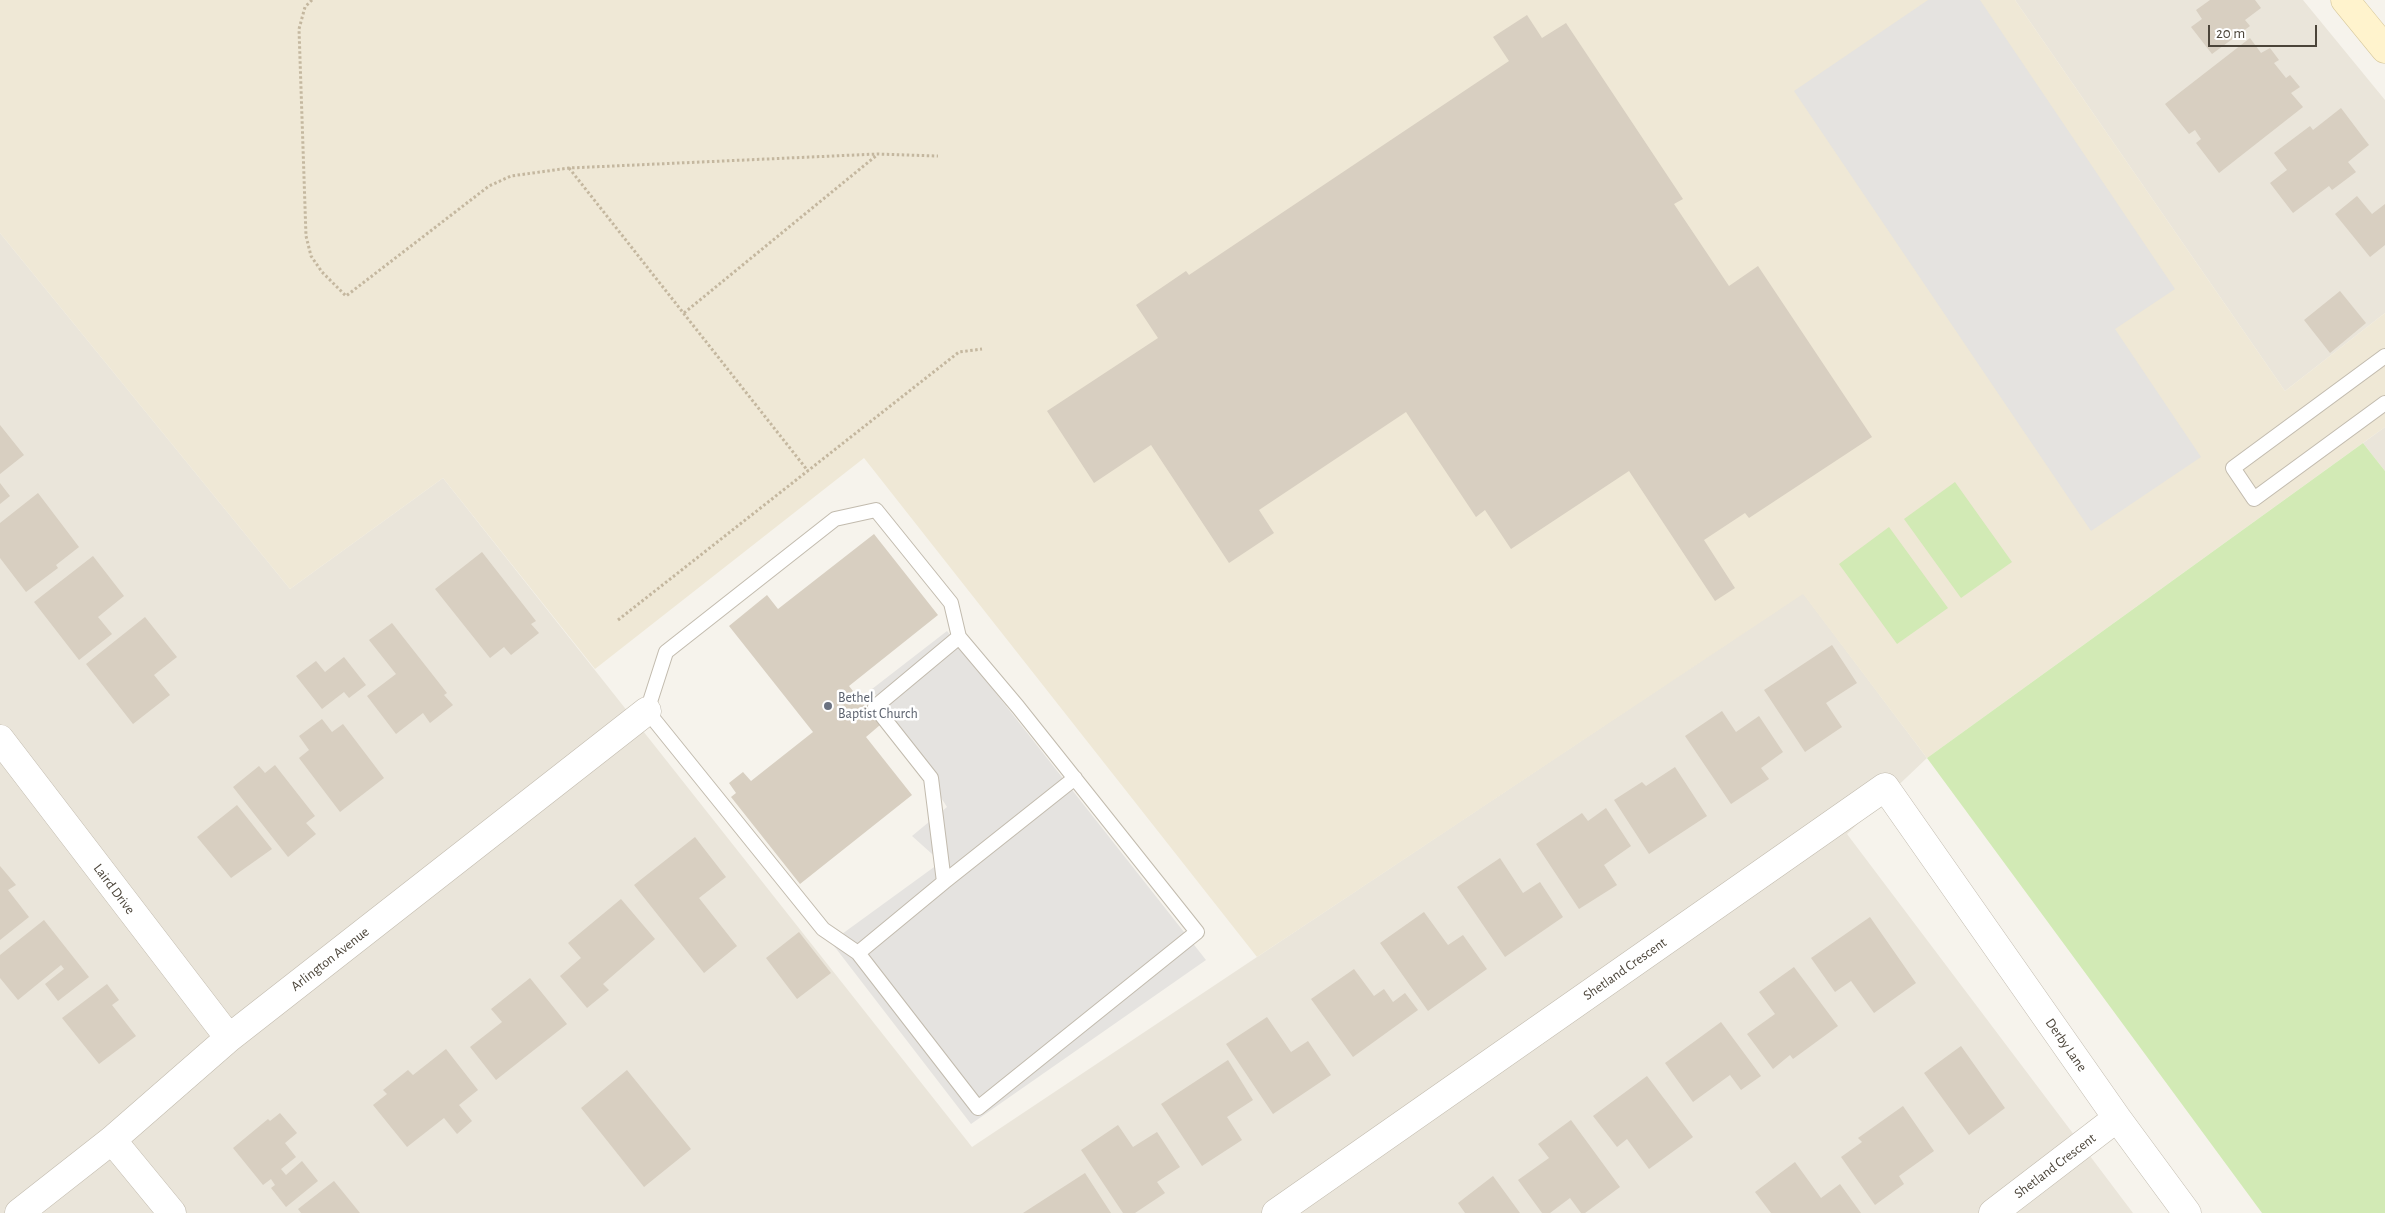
<!DOCTYPE html>
<style>
body{margin:0}
#map{position:relative;width:2385px;height:1213px;overflow:hidden;background:#f6f3ec;font-family:"Alegreya Sans",sans-serif}
canvas{display:block}
.scale{position:absolute;left:2208px;top:25px;width:109px;height:22px;box-sizing:border-box;border:2px solid #4b4439;border-top:0;padding-left:6px;font-size:15px;line-height:18px;white-space:nowrap;color:#4b4439;-webkit-text-stroke:4px #fff;paint-order:stroke}
</style>
<div id="map">
<canvas width="2385" height="1213"></canvas>
<div class="scale">20 m</div>
</div>
<script>
const c = document.querySelector('canvas').getContext('2d');
c.lineJoin = 'round';
function fillPath(path, color) { c.fillStyle = color; c.fill(path, 'evenodd'); }
const toPath = rows => new Path2D(rows.map(r => 'M' + r).join(''));
function stroke(path, color, width, dash) { c.strokeStyle = color; c.lineWidth = width; c.lineCap = dash ? 'butt' : 'round'; c.setLineDash(dash || []); c.stroke(path); }
function drawText(font, color, halo, rows, align = 'center') {
  c.font = font + ' "Alegreya Sans",sans-serif'; c.lineWidth = 5; c.setLineDash([]); c.textBaseline = 'middle'; c.strokeStyle = halo; c.fillStyle = color; for (const [text, x, y, turn = 0] of rows) {
    c.save(); c.translate(x, y); c.rotate((+turn || 0) * Math.PI / 180); c.textAlign = isNaN(turn) ? turn : align; if (halo) c.strokeText(text, 0, 0); c.fillText(text, 0, 0); c.restore();
  }
}
const residential = toPath([
 [2015,0,2303,0,2385,100,2385,313,2285,391],
 [0,233,290,589,443,478,972,1147,1803,593,1927,758,1847,834,2133,1213,0,1213],
 [2385,427,2385,471,2363,443]
]);
const education = toPath([
 [0,0,2015,0,2285,391,2385,313,2385,427,1927,758,1803,594,1257,957,864,458,595,669,443,478,290,589,0,233]
]);
const green = toPath([
 [2363,443,2385,471,2385,1213,2262,1213,1927,758],
 [1955,482,2012,562,1961,598,1904,519],
 [1889,527,1948,608,1897,644,1839,564]
]);
const parking = toPath([
 [1928,0,1980,0,2175,289,2115,329,2201,457,2091,531,1794,91],
 [947,631,1206,960,971,1124,831,942,941,862,912,836,947,807,872,689]
]);
const building = toPath([
 [2210,0,2255,0,2261,8,2245,20,2250,26,2212,54,2191,27,2202,19,2196,10],
 [1527,15,1542,38,1566,23,1683,199,1674,204,1729,286,1758,266,1872,437,1749,518,1745,513,1704,540,1735,588,1715,601,1629,471,1511,549,1485,510,1476,517,1406,412,1259,510,1274,533,1229,563,1151,445,1094,483,1047,411,1158,338,1136,305,1186,271,1189,275,1509,61,1493,37],
 [2250,38,2261,53,2270,48,2279,60,2274,63,2286,78,2290,75,2300,87,2291,93,2303,107,2219,173,2196,143,2201,139,2195,130,2189,134,2165,104],
 [2341,108,2369,145,2348,162,2356,172,2332,190,2329,186,2293,213,2270,183,2287,170,2274,153,2310,126,2313,130],
 [2357,196,2372,214,2385,204,2385,245,2370,257,2335,214],
 [2340,291,2366,323,2330,353,2304,320],
 [0,425,24,455,0,474],
 [0,483,10,496,0,504],
 [38,493,79,547,56,565,58,568,26,592,0,558,0,523],
 [874,534,938,615,849,686,880,725,866,737,912,795,800,884,731,797,736,793,729,783,743,772,751,781,813,732,729,626,767,595,778,609],
 [482,552,536,621,531,624,539,633,511,655,504,647,490,658,435,589],
 [93,556,124,596,98,617,112,634,79,660,34,602],
 [145,617,177,657,154,675,170,695,133,724,86,664],
 [392,623,447,693,444,695,453,705,430,723,423,713,396,734,367,696,396,674,369,640],
 [1832,645,1857,683,1826,703,1842,727,1805,752,1764,690],
 [344,657,366,685,349,698,344,692,322,709,296,676,316,661,325,672],
 [1722,711,1736,732,1759,716,1783,752,1761,768,1769,779,1731,804,1685,736],
 [322,719,332,732,343,724,384,778,340,812,299,758,309,750,299,736],
 [275,765,315,816,306,823,316,834,288,857,233,787,259,766,265,773],
 [1675,767,1707,816,1649,854,1614,800,1642,782,1646,786],
 [237,805,272,849,231,878,197,837],
 [1606,808,1631,846,1604,865,1617,885,1579,909,1536,844,1582,813,1588,821],
 [695,837,726,877,699,898,737,946,704,973,634,885],
 [1500,858,1523,893,1540,882,1563,917,1505,957,1457,887],
 [0,866,16,885,8,890,29,917,0,940],
 [621,899,655,939,603,984,609,990,587,1008,560,976,581,958,568,943],
 [1424,912,1448,945,1463,935,1487,969,1428,1011,1380,943],
 [1870,917,1916,983,1874,1013,1851,981,1835,992,1811,958],
 [44,920,89,977,58,1001,45,984,64,969,61,965,18,1000,0,978,0,955],
 [799,932,831,973,797,999,766,958],
 [1794,967,1838,1026,1793,1059,1790,1055,1773,1069,1747,1034,1775,1014,1759,992],
 [1354,969,1374,996,1384,989,1393,1002,1405,993,1418,1010,1353,1057,1311,999],
 [530,978,567,1024,496,1080,470,1047,502,1022,491,1009],
 [107,984,119,1000,112,1005,136,1036,99,1064,62,1018],
 [1267,1017,1291,1052,1308,1041,1331,1075,1273,1114,1226,1044],
 [1721,1022,1761,1076,1741,1090,1730,1075,1693,1102,1665,1063],
 [1961,1046,2005,1108,1969,1135,1924,1073],
 [446,1049,478,1090,459,1105,472,1121,457,1134,444,1118,407,1147,373,1105,387,1094,383,1090,408,1070,413,1075],
 [1228,1060,1253,1100,1227,1117,1242,1140,1202,1166,1161,1104],
 [627,1070,691,1149,644,1187,581,1108],
 [1647,1076,1693,1137,1649,1169,1627,1139,1617,1147,1593,1116],
 [1903,1106,1934,1151,1899,1176,1904,1184,1875,1205,1841,1157,1862,1142,1858,1138],
 [280,1113,297,1133,285,1143,296,1157,281,1169,286,1175,302,1161,318,1181,286,1207,271,1188,275,1185,271,1179,263,1185,233,1148,268,1119,270,1121],
 [1571,1120,1620,1187,1585,1213,1581,1213,1570,1198,1550,1213,1542,1213,1518,1180,1549,1158,1538,1144],
 [1118,1125,1133,1147,1157,1132,1180,1167,1157,1182,1165,1193,1135,1213,1123,1213,1081,1150],
 [1795,1162,1821,1198,1840,1184,1861,1213,1771,1213,1755,1192],
 [1085,1173,1111,1213,1023,1213],
 [1493,1176,1520,1213,1465,1213,1458,1203],
 [334,1181,360,1213,301,1213,298,1209]
]);
const path = toPath([
 [312,0,305,7,299,29,306,236,311,256,322,272,346,296,489,186,511,176,569,168,877,154,938,156],
 [569,168,808,471],
 [684,313,877,155],
 [618,620,959,352,982,349]
]);
const lane = toPath([
 [2385,356,2233,468,2254,499,2385,403],
 [944,882,1075,778],
 [858,953,944,882,931,778,875,707,959,637,1018,707,1197,932,978,1108,858,953,823,929,647,711,666,652,835,519,876,510,951,603,959,637]
]);
const street = toPath([
 [0,739,229,1038],
 [112,1140,172,1213],
 [19,1213,112,1140,229,1038,647,711],
 [1276,1213,1885,787,2117,1118,2187,1213],
 [1993,1213,2117,1118]
]);
const secondary = toPath([
 [2345,0,2385,49]
]);
const markers = [
 [828,706,5,"#6b7280"]
];
const worshipNames = [
 ["Bethel",838,698],
 ["Baptist Church",838,714]
];
const streetNames = [
 ["Laird Drive",114,889,53],
 ["Arlington Avenue",330,959,-38],
 ["Shetland Crescent",1625,969,-35],
 ["Derby Lane",2066,1045,55],
 ["Shetland Crescent",2055,1166,-37]
];
fillPath(residential, '#eae5da');
fillPath(education, '#efe8d6');
fillPath(green, '#d2eab5');
fillPath(parking, '#e5e3e0');
fillPath(building, '#d8cfc1');
stroke(lane, '#c2bbae', 16);
stroke(street, '#c2bbae', 29);
stroke(secondary, '#d6c79b', 29);
stroke(path, '#c4b79f', 3, [2.5, 2.5]);
stroke(lane, '#fff', 14);
stroke(street, '#fff', 28);
stroke(secondary, '#fff3cd', 28);
for (const [x, y, r, color] of markers) { const dot = new Path2D(); dot.arc(x, y, r, 0, 2 * Math.PI); c.fillStyle = color; c.fill(dot); stroke(dot, '#fff', 2); }
drawText('14px', '#5b616d', '#fff', worshipNames, 'left');
drawText('14px', '#4b4439', '#fff', streetNames);
</script>
